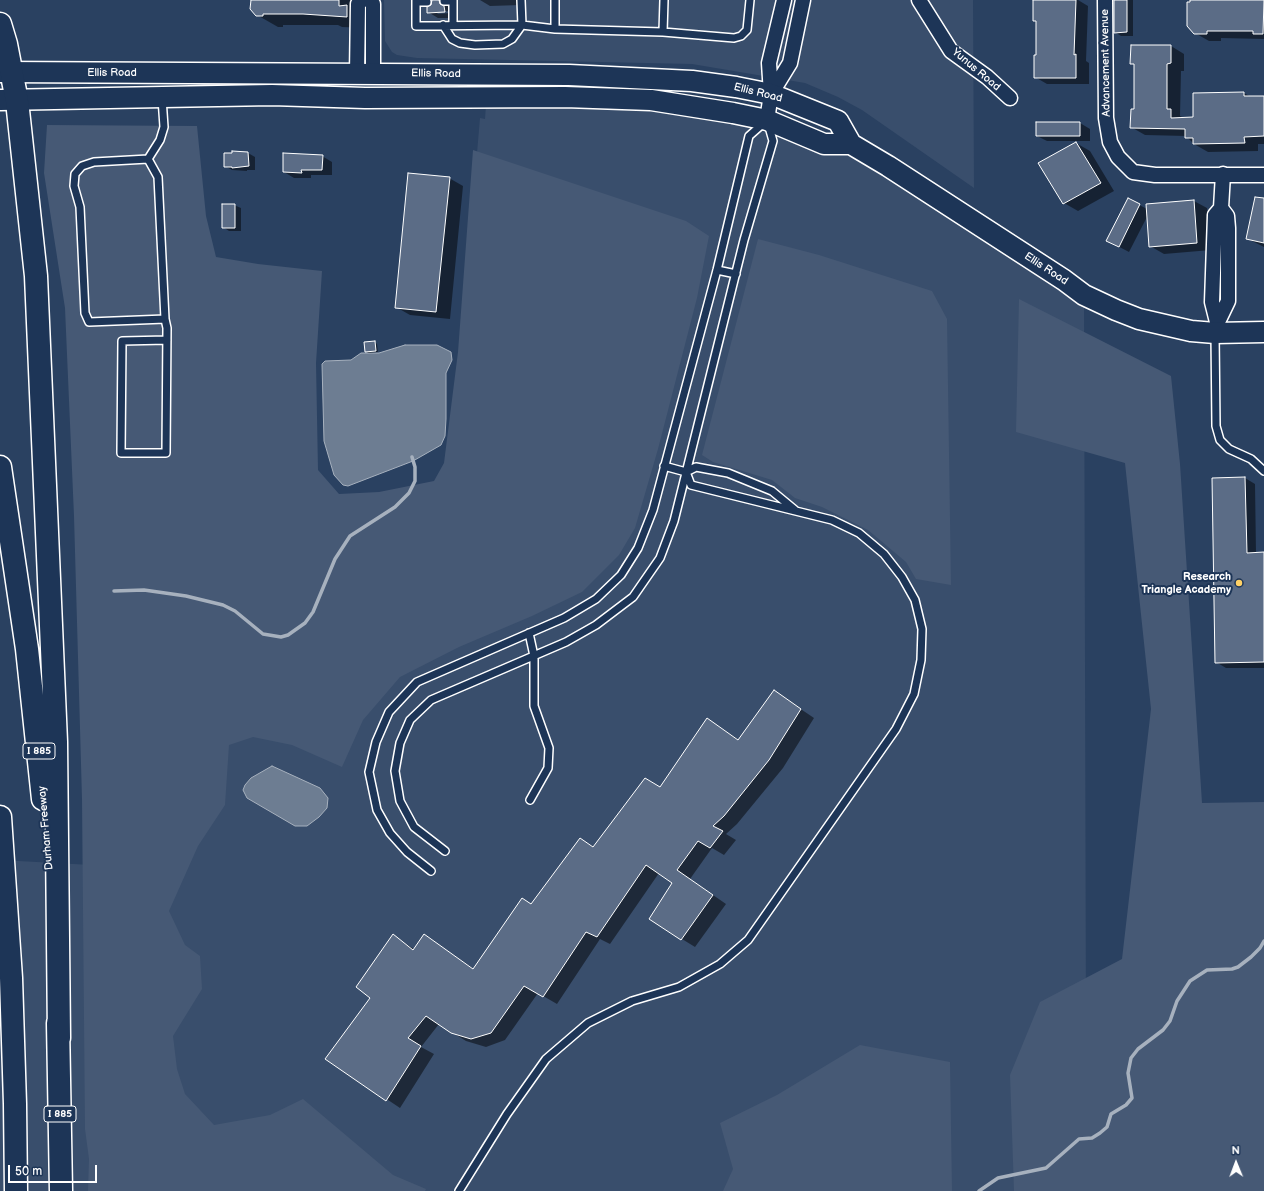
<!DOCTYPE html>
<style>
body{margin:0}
#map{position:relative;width:1264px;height:1191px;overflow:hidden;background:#2a4161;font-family:"Balsamiq Sans",sans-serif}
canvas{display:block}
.north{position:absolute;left:1216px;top:1143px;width:40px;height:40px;-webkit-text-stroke:3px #1d3557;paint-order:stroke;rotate:359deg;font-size:11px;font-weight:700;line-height:16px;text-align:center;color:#fff}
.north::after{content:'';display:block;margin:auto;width:14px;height:18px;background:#fff;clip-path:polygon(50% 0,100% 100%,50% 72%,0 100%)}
.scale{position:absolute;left:8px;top:1165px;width:89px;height:18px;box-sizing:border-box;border:2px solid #fff;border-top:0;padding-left:5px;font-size:12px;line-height:14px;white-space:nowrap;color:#fff;-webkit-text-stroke:3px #1d3557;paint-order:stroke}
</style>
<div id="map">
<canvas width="1264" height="1191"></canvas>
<div class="north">N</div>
<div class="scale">50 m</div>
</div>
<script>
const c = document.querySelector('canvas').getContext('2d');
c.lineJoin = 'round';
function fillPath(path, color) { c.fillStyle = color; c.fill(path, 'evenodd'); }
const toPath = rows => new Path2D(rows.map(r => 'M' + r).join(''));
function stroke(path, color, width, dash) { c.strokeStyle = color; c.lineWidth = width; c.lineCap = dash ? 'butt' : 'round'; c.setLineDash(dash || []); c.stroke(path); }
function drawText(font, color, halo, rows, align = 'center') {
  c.font = font + ' "Balsamiq Sans",sans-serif'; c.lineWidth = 4; c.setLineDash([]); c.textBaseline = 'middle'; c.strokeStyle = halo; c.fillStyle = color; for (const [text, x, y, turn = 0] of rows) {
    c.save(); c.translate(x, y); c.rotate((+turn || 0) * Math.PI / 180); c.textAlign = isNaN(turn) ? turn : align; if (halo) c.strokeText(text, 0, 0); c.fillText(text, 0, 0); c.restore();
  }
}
const built = toPath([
 [384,0,973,0,974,188,862,110,838,97,805,83,692,64,417,58,397,55,392,52,385,41],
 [486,105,651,108,828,140,1084,295,1086,1029,1152,1191,0,1191,0,860,110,866,111,628,437,620,480,118,485,119]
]);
const green = toPath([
 [47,125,197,126,206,216,216,257,258,264,322,271,316,363,318,470,339,494,379,492,434,481,444,463,458,352,473,150,686,221,709,236,697,298,658,449,635,528,619,555,582,592,532,616,459,647,400,677,363,720,342,767,292,745,253,737,229,745,225,805,198,846,169,911,185,945,200,956,202,989,173,1036,177,1069,185,1094,214,1125,270,1115,303,1099,393,1175,426,1189,425,1191,88,1191,89,1159,85,1129,82,799,74,516,65,308,44,173],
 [758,239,819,255,932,291,947,319,951,585,916,579,906,562,868,530,822,507,795,498,772,480,713,462,702,455],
 [1019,299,1171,376,1180,464,1202,803,1264,802,1264,1191,1014,1191,1010,1075,1040,1002,1122,959,1151,709,1125,463,1016,432],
 [860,1045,950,1062,952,1191,723,1191,733,1169,720,1123,777,1095]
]);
const water = toPath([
 [405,345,437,345,451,352,452,360,446,373,446,419,445,436,441,445,413,461,348,486,343,485,334,475,324,441,322,364,325,361,351,360,361,353,379,353,405,345],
 [272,766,320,788,328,798,327,808,319,817,307,826,295,826,247,798,243,790,245,785,251,778,272,766]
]);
const shadow = toPath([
 [251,0,361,0,362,15,367,18,367,28,342,27,338,25,283,25,283,27,278,27,257,15,251,9],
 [432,0,454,0,449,8,454,13,454,18,438,18,428,12,432,5],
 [450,11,450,13,437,14,439,12],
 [480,0,521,0,521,5,490,6],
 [1034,0,1078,0,1088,6,1086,61,1089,63,1089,84,1047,84,1035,77,1037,56,1037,22,1034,20],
 [1114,0,1133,0,1133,36,1121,36,1115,32],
 [1189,0,1264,0,1264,39,1221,38,1221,41,1209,41,1195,33,1188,26],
 [1171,46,1184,54,1184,71,1181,71,1180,116,1184,118,1194,118,1244,93,1251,97,1264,97,1264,144,1258,144,1258,151,1208,152,1194,144,1186,136,1145,135,1131,127,1135,110,1135,65,1131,63],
 [1037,123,1080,123,1090,129,1090,141,1047,141,1037,136],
 [1076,143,1090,151,1114,191,1078,211,1064,203],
 [248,153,255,157,255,170,247,170,247,171,232,170,225,166],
 [322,156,332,162,332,175,311,175,311,178,294,178,284,172],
 [449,178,463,186,450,319,410,315,396,307],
 [1128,199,1147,209,1194,201,1207,208,1211,250,1164,254,1150,246,1148,215,1129,252,1108,241],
 [1264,200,1264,247,1248,239],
 [234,205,241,208,241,231,229,231,223,227],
 [375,342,377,344,378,352,368,353,366,351],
 [1213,478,1245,478,1255,484,1256,553,1264,553,1264,668,1226,668,1216,662],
 [774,691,814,718,783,768,737,824,726,834,736,840,724,855,712,848,690,879,726,904,695,947,682,939,673,883,659,873,610,944,600,939,557,1004,538,993,505,1040,486,1047,466,1041,439,1024,421,1047,434,1054,400,1108,327,1059,372,997,393,936,414,949,424,936,474,969,531,905,580,839,594,847,661,788,707,719,739,740]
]);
const stream = toPath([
 [114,591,144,590,186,596,223,605,235,611,263,634,281,637,288,635,305,623,313,612,335,559,350,536,395,507,409,493,415,481,415,467,412,457],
 [979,1191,998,1178,1046,1168,1079,1139,1092,1138,1100,1133,1107,1127,1111,1114,1126,1105,1132,1098,1128,1073,1131,1058,1138,1049,1163,1030,1170,1021,1177,1001,1190,981,1207,970,1232,969,1238,967,1251,957,1260,948,1264,941]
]);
const building = toPath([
 [251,0,339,0,339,6,347,5,347,17,303,14,263,14,263,16,256,16,250,9,251,0],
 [432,0,439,0,440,4,444,6,445,12,427,13,427,7,431,5,432,0],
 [1033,0,1076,0,1074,55,1076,54,1076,78,1034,78,1034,55,1036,55,1036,21,1033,21,1033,0],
 [1114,0,1127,0,1127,32,1114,33,1114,0],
 [1190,0,1264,0,1263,34,1253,34,1253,31,1207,31,1207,34,1194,34,1187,26,1187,2,1190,2,1190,0],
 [1131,45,1171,45,1171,63,1167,64,1167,109,1171,109,1171,118,1193,117,1193,93,1244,92,1244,96,1264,96,1264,136,1244,137,1245,143,1193,144,1193,138,1185,138,1185,129,1130,128,1131,109,1134,109,1134,64,1130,64,1131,45],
 [1036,122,1080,122,1080,136,1036,136,1036,122],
 [1076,142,1101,183,1063,204,1038,163,1076,142],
 [232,151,248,152,249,166,232,168,232,167,224,167,224,153,232,153,232,151],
 [283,153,323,155,322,170,301,170,302,173,283,172,283,153],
 [408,173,450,177,436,312,395,308,408,173],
 [1255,197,1264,198,1264,243,1246,239,1255,197],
 [1128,198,1140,204,1119,247,1106,241,1128,198],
 [1194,200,1197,243,1149,247,1146,204,1194,200],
 [222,204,235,204,235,228,222,228,222,204],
 [375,341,376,351,365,352,364,342,375,341],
 [1245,477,1247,553,1264,552,1264,662,1215,663,1212,478,1245,477],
 [774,690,801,709,769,760,724,816,713,826,723,831,710,848,698,841,677,870,713,895,681,940,649,919,672,883,646,865,597,937,586,932,543,997,524,986,491,1033,471,1039,451,1033,426,1016,408,1038,421,1046,386,1101,325,1059,370,998,356,987,393,934,413,950,424,934,473,969,522,898,531,904,580,838,593,847,645,778,660,787,707,718,738,740,774,690]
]);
const service = toPath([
 [416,0,416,26,522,25,555,29,663,32,734,38,741,36,747,30,750,0],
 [453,0,453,25],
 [555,0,555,29],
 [444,1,453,1],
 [416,2,427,2],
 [443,25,452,39,460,43,475,45,503,44,512,39,522,25,521,0],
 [663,32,664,0],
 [148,159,158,177,165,319,89,322,85,313,80,207,74,186,75,174,82,166,94,162,148,159,160,140,164,127,162,98],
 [717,270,736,274],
 [165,319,167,328,166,453,121,453,122,341,167,340],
 [1215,334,1216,426,1220,440,1229,449,1251,459,1264,471],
 [664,466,686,472,696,467,728,473,772,491,795,510],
 [529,633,534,656,534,706,549,748,548,768,530,800],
 [431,871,407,852,390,833,377,810,369,772,376,742,389,712,417,682,564,618,596,599,621,575,638,548,653,510,717,270,749,136,767,120,773,141,744,240,674,521,660,558,633,597,596,625,566,642,431,700,410,720,400,743,395,771,400,801,414,827,445,851],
 [459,1191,507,1114,546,1059,588,1023,632,1001,679,987,720,964,748,940,896,729,914,694,921,660,922,629,915,600,902,577,884,554,859,533,832,520,691,485,686,472]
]);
const minor = toPath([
 [369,0,373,4,373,74],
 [919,0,951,51,987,77,1010,98],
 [1105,0,1106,118,1110,142,1118,157,1133,172,1155,175,1264,175],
 [357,74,358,4,362,0],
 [771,94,790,63,803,0],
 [767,120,771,94,769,63,784,0],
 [1217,322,1212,302,1215,215,1221,208,1223,174],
 [1216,326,1228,301,1228,228,1227,216,1221,208]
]);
const secondary = toPath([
 [0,72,569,75,692,81,736,87,771,94,838,121,851,144],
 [0,100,272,95,365,98,565,97,651,100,733,113,767,120,824,144,851,144,888,166,1064,280,1084,295,1116,310,1139,319,1191,331,1215,333,1264,332]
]);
const motorway = toPath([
 [0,24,6,44,17,101,36,276,56,742,59,1038],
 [0,467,27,649,43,799],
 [0,817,11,978,15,1104,16,1191],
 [58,1023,61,1191]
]);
const markers = [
 [1239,583,4,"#ffd166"]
];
const shields = [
 [39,751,32],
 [60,1114,32]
];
const shieldNames = [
 ["I 885",39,751],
 ["I 885",60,1114]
];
const streetNames = [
 ["Advancement Avenue",1106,63,-91],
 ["Yunus Road",976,70,40],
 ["Ellis Road",112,73],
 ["Ellis Road",436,74,1],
 ["Ellis Road",758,93,14],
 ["Ellis Road",1046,269,33],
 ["Durham Freeway",46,828,-95]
];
const poiNames = [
 ["Research",1231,577],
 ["Triangle Academy",1231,590]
];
fillPath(built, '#394e6c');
fillPath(green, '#465975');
fillPath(water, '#6d7d92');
stroke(water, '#a7b1be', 1);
fillPath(shadow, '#0007');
stroke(stream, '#a7b1be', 3.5);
fillPath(building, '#5b6c86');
stroke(building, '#fff', 1);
stroke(service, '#fff', 10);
stroke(minor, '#fff', 17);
stroke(secondary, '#fff', 23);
stroke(motorway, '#fff', 25);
stroke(service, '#1d3557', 7);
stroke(minor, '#1d3557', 14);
stroke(secondary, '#1d3557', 20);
stroke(motorway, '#1d3557', 22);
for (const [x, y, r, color] of markers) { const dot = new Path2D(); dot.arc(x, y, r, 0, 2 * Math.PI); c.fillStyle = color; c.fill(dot); stroke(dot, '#1d3557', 1.5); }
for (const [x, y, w] of shields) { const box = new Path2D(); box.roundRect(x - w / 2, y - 8, w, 16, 3); c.fillStyle = '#1d3557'; c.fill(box); stroke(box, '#fff', 1); }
drawText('bold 10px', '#fff', null, shieldNames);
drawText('11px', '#fff', '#1d3557', streetNames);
drawText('bold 11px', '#fff', '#1d3557', poiNames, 'right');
</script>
